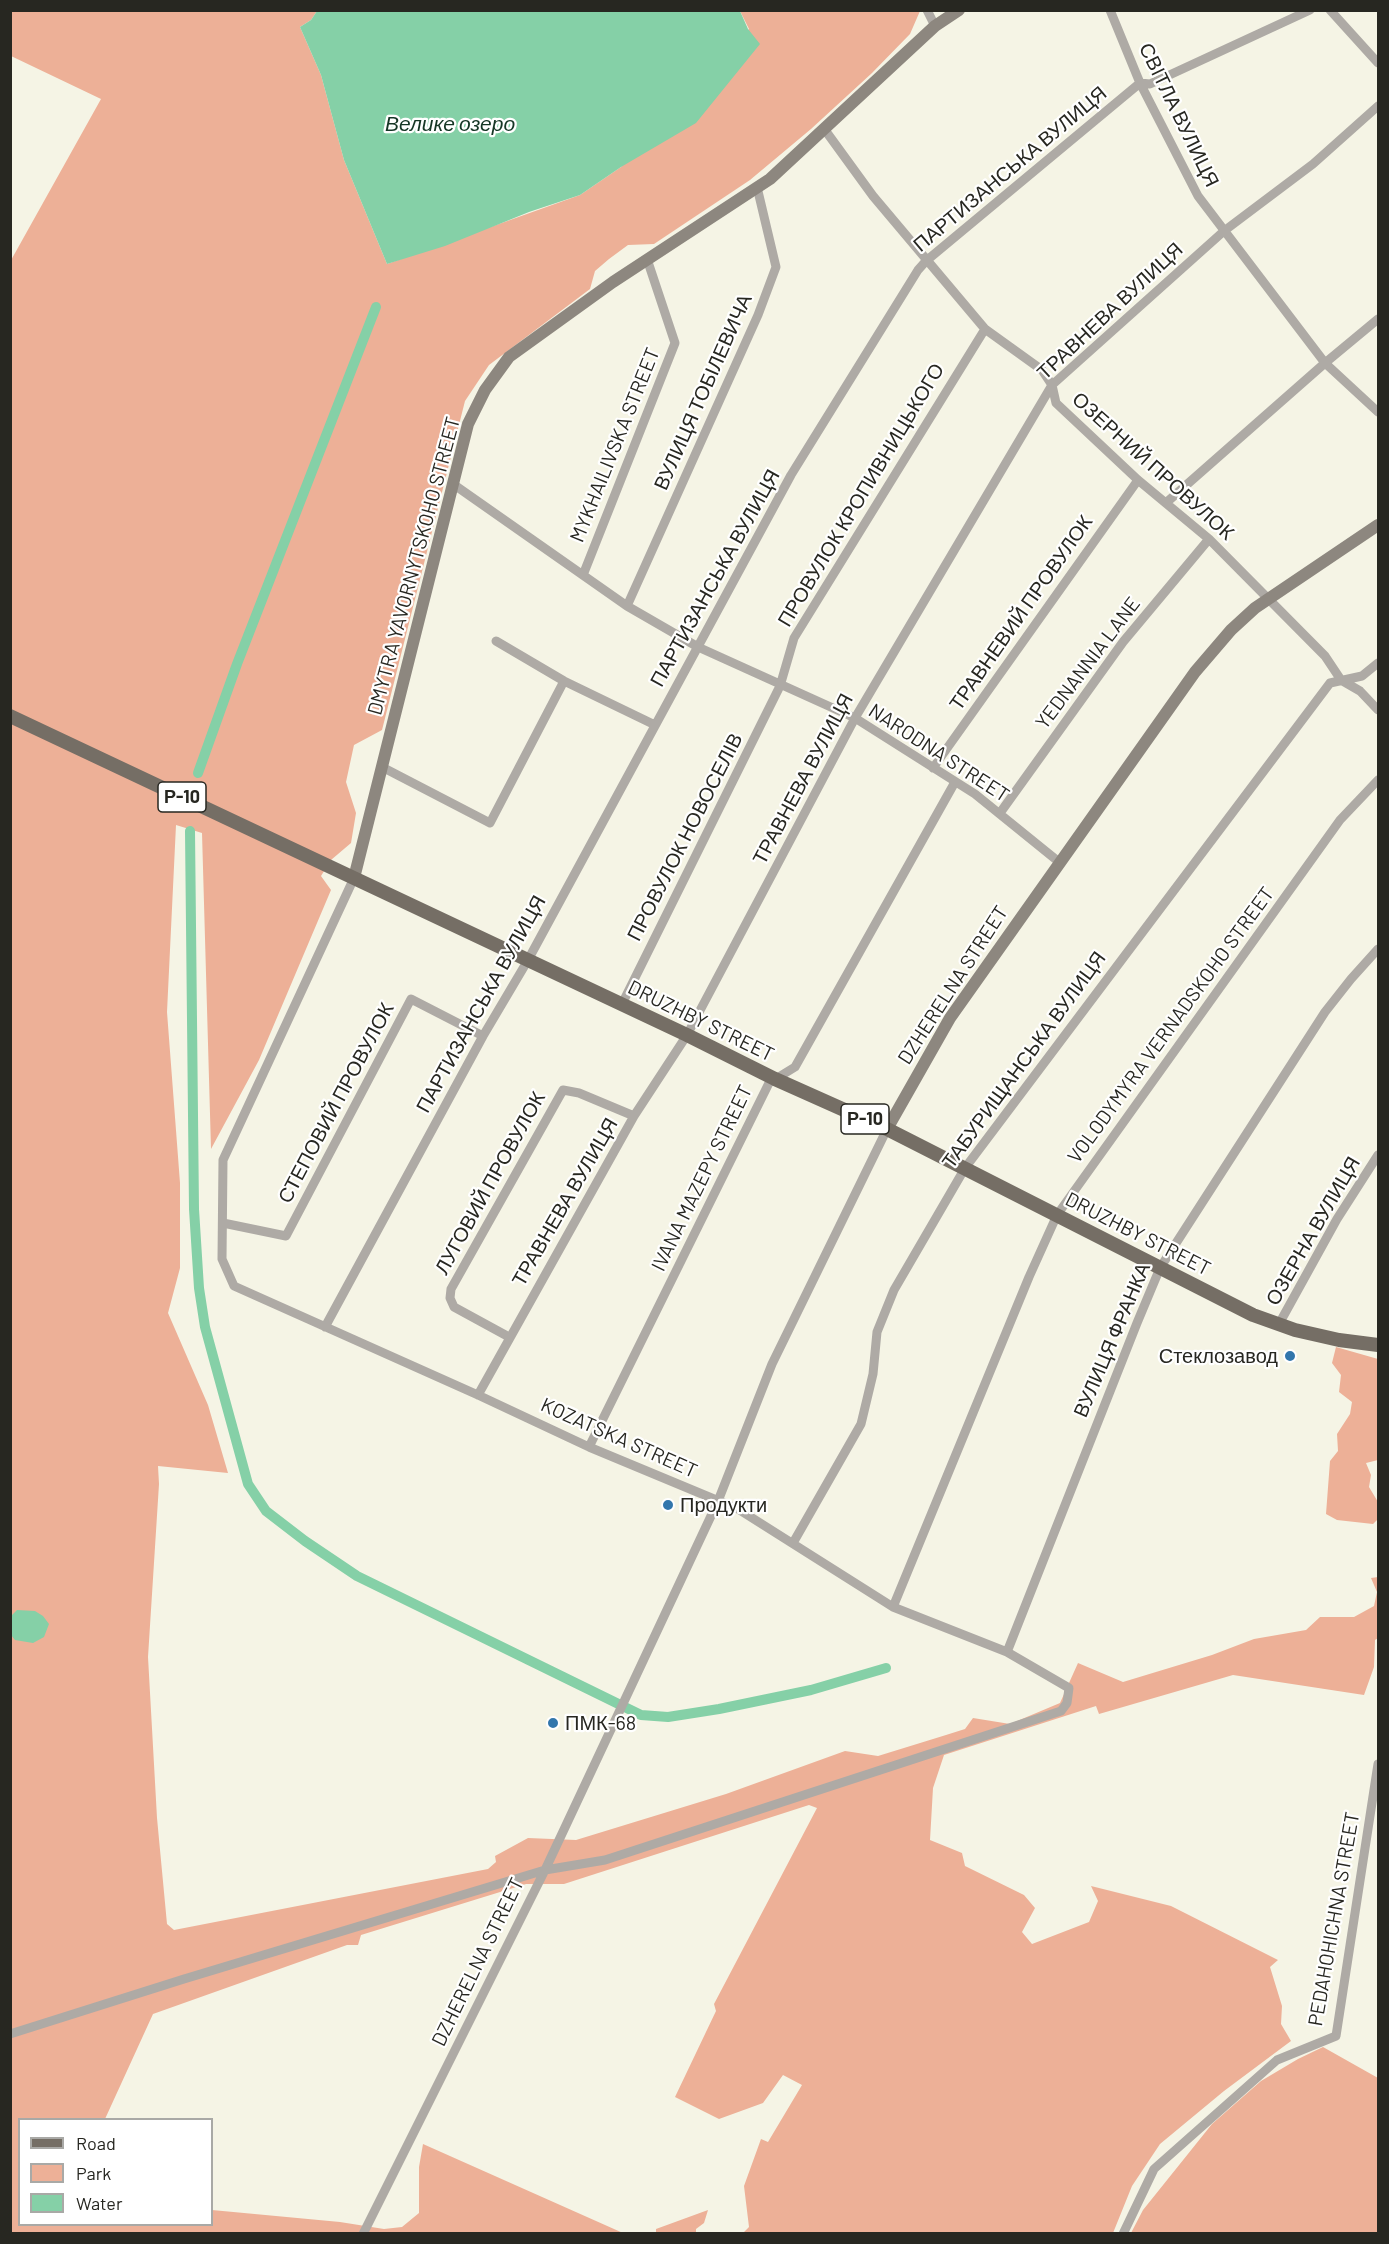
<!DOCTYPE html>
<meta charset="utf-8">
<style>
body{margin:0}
#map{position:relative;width:1389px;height:2244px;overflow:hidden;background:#f5f4e5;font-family:Barlow,sans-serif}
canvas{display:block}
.frame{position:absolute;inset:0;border:12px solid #272721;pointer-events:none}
.legend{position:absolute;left:18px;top:2118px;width:195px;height:108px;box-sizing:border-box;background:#fff;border:2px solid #a9a9a6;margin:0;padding:8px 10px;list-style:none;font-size:18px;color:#272721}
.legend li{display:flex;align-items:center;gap:12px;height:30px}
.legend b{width:30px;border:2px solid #a9a9a6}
</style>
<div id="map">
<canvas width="1389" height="2244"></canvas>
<div class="frame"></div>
<ul class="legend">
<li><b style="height:8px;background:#756e65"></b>Road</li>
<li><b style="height:16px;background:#edb097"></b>Park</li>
<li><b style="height:16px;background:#85d0a7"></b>Water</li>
</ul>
</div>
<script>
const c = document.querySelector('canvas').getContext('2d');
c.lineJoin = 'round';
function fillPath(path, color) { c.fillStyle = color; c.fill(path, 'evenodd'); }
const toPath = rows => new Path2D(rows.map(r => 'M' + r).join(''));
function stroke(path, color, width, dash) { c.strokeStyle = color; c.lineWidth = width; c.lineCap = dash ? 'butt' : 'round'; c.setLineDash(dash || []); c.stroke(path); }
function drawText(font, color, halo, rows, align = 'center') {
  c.font = font + ' Barlow,sans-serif'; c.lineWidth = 4.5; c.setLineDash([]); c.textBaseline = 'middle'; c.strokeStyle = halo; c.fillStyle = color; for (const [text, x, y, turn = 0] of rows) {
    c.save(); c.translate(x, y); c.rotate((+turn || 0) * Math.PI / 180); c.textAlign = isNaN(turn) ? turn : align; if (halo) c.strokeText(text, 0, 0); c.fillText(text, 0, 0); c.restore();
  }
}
const green = toPath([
 [11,11,317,11,311,20,300,27,321,75,344,160,387,264,580,195,621,167,749,29,740,11,920,11,910,34,872,73,811,129,750,180,654,244,628,245,609,259,595,271,590,289,489,365,465,401,382,730,354,745,346,782,356,813,351,843,331,860,321,876,331,890,259,1060,211,1149,202,833,176,825,167,1012,180,1183,180,1268,168,1313,208,1405,228,1473,158,1466,159,1484,148,1657,157,1818,167,1924,174,1930,488,1869,496,1862,495,1856,528,1838,576,1840,726,1794,845,1751,878,1756,946,1735,965,1729,973,1718,1010,1724,1060,1703,1078,1663,1123,1682,1212,1655,1254,1639,1306,1630,1320,1617,1354,1617,1374,1606,1377,1592,1371,1578,1378,1577,1378,1638,1375,1640,1374,1667,1364,1695,1233,1675,1099,1714,1096,1706,944,1755,933,1788,930,1840,962,1853,965,1866,1024,1895,1035,1908,1022,1932,1032,1944,1089,1922,1098,1901,1091,1886,1171,1906,1278,1960,1270,1967,1282,2006,1281,2024,1291,2041,1224,2091,1160,2144,1132,2186,1113,2233,743,2233,749,2227,744,2186,761,2139,768,2142,802,2085,783,2075,763,2103,719,2119,675,2097,716,2011,714,2004,817,1808,809,1805,564,1884,526,1884,361,1935,358,1945,347,1945,153,2014,105,2119,20,2120,20,2224,212,2224,212,2210,340,2222,384,2229,402,2227,419,2213,419,2167,423,2144,623,2233,11,2233,10,262,101,99,11,56],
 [1336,1347,1378,1359,1378,1460,1366,1463,1371,1475,1369,1487,1378,1502,1378,1519,1373,1524,1337,1520,1326,1514,1330,1461,1338,1451,1337,1434,1350,1414,1352,1402,1339,1392,1341,1375,1332,1363],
 [1323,2047,1378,2078,1378,2233,1131,2233,1143,2210,1212,2124,1261,2081,1298,2059],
 [708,2210,704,2223,696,2229,696,2233,656,2233,656,2229]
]);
const water = toPath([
 [317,11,740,11,748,29,760,44,696,123,621,167,580,195,529,212,445,246,387,264,344,160,321,75,300,27,311,20],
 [17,1610,35,1611,43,1616,49,1624,44,1637,33,1643,15,1640,11,1635,11,1616]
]);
const canal = toPath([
 [198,773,237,664,376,307],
 [190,831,194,1209,199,1288,205,1327,248,1484,266,1511,305,1541,357,1576,641,1715,668,1717,719,1709,811,1690,886,1668]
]);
const street = toPath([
 [927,10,935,26],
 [1110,10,1140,83,1198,196,1325,363,1378,412],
 [1330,10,1378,63],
 [825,130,873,196,985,329,1042,370,1052,385,1056,403,1138,480,1209,539,1325,656,1341,680,1360,691,1378,710],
 [453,484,627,606,698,647,855,718,975,794,1059,862],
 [1167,502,1325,363,1378,319],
 [583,575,675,343,647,259],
 [627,606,758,315,776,267,757,187],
 [496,641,564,681],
 [382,767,490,823,564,681,655,725],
 [933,768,1138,480],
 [1000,813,1123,642,1209,539],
 [622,1004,780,686,794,638,985,329],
 [223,1223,286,1236,411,999,483,1036],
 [1279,1324,1337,1219,1378,1155],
 [325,1327,483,1036,528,960,791,475,918,270,926,261,1140,83,1150,84,1310,10],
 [509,1337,454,1307,450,1298,451,1289,563,1090,579,1093,634,1116],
 [478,1395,634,1116,687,1035,855,718,1052,385,1224,231,1313,164,1378,106],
 [589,1447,769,1083,795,1067,955,782],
 [793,1543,861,1424,873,1374,877,1332,894,1290,965,1168,1330,683,1362,676,1378,663],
 [893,1607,1029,1277,1057,1215,1340,820,1378,780],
 [1007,1652,1137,1323,1160,1268,1325,1012,1351,979,1378,949],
 [10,2034,184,1979,545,1870,605,1860,1061,1711,1067,1703,1069,1688,1007,1652,893,1607,738,1509,589,1447,478,1395,234,1286,222,1259,223,1160,354,878],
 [363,2234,545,1870,718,1501,772,1364,887,1129],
 [1123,2234,1154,2169,1277,2060,1336,2036,1378,1764]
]);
const secondary = toPath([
 [354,878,468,424,485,390,509,357,613,282,770,179,935,26,959,10],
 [887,1129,950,1018,1195,672,1231,630,1255,608,1378,525]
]);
const primary = toPath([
 [10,716,687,1035,775,1079,887,1129,1253,1315,1295,1330,1339,1340,1378,1345]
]);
const markers = [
 [1290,1356,6,"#3276ac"],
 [668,1505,6,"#3276ac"],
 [553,1723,6,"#3276ac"]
];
const shields = [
 [182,797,48],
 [865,1119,48]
];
const shieldNames = [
 ["Р-10",182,797],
 ["Р-10",865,1119]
];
const streetNames = [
 ["СВІТЛА ВУЛИЦЯ",1179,115,64],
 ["ПАРТИЗАНСЬКА ВУЛИЦЯ",1010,169,-40],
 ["ТРАВНЕВА ВУЛИЦЯ",1110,311,-43],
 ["ВУЛИЦЯ ТОБІЛЕВИЧА",703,392,-66],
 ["MYKHAILIVSKA STREET",615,445,-68],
 ["ОЗЕРНИЙ ПРОВУЛОК",1153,466,42],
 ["ПРОВУЛОК КРОПИВНИЦЬКОГО",861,495,-59],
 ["DMYTRA YAVORNYTSKOHO STREET",414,566,-75],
 ["ПАРТИЗАНСЬКА ВУЛИЦЯ",715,578,-61],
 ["ТРАВНЕВИЙ ПРОВУЛОК",1021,613,-55],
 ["YEDNANNIA LANE",1088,663,-53],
 ["NARODNA STREET",939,753,33],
 ["ТРАВНЕВА ВУЛИЦЯ",803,779,-62],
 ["ПРОВУЛОК НОВОСЕЛІВ",685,837,-63],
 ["DZHERELNA STREET",953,985,-57],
 ["ПАРТИЗАНСЬКА ВУЛИЦЯ",481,1004,-61],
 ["DRUZHBY STREET",701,1021,26],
 ["VOLODYMYRA VERNADSKOHO STREET",1171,1025,-54],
 ["ТАБУРИЩАНСЬКА ВУЛИЦЯ",1024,1060,-54],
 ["СТЕПОВИЙ ПРОВУЛОК",336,1103,-62],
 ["IVANA MAZEPY STREET",702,1178,-64],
 ["ЛУГОВИЙ ПРОВУЛОК",490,1183,-61],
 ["ТРАВНЕВА ВУЛИЦЯ",565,1202,-60],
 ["ОЗЕРНА ВУЛИЦЯ",1313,1231,-60],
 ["DRUZHBY STREET",1138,1234,27],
 ["ВУЛИЦЯ ФРАНКА",1112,1340,-67],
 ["KOZATSKA STREET",619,1438,24],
 ["PEDAHOHICHNA STREET",1334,1919,-80],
 ["DZHERELNA STREET",478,1962,-64]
];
const poiNames = [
 ["Стеклозавод",1278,1356,"right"],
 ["Продукти",680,1505],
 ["ПМК-68",565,1723]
];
const waterNames = [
 ["Велике озеро",450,124]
];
fillPath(green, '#edb097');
fillPath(water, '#85d0a7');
stroke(canal, '#85d0a7', 10);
stroke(street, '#aeaaa5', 9);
stroke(secondary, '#8d877f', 12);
stroke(primary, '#756e65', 14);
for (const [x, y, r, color] of markers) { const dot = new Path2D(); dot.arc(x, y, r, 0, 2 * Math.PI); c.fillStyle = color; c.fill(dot); stroke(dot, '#fff', 2); }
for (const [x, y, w] of shields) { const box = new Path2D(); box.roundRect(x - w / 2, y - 15, w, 30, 4.5); c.fillStyle = '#fff'; c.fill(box); stroke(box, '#272721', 1.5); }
drawText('bold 18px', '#272721', null, shieldNames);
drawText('20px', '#272721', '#fff', streetNames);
drawText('20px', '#272721', '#fff', poiNames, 'left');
drawText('italic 21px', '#153625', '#fff', waterNames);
</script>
